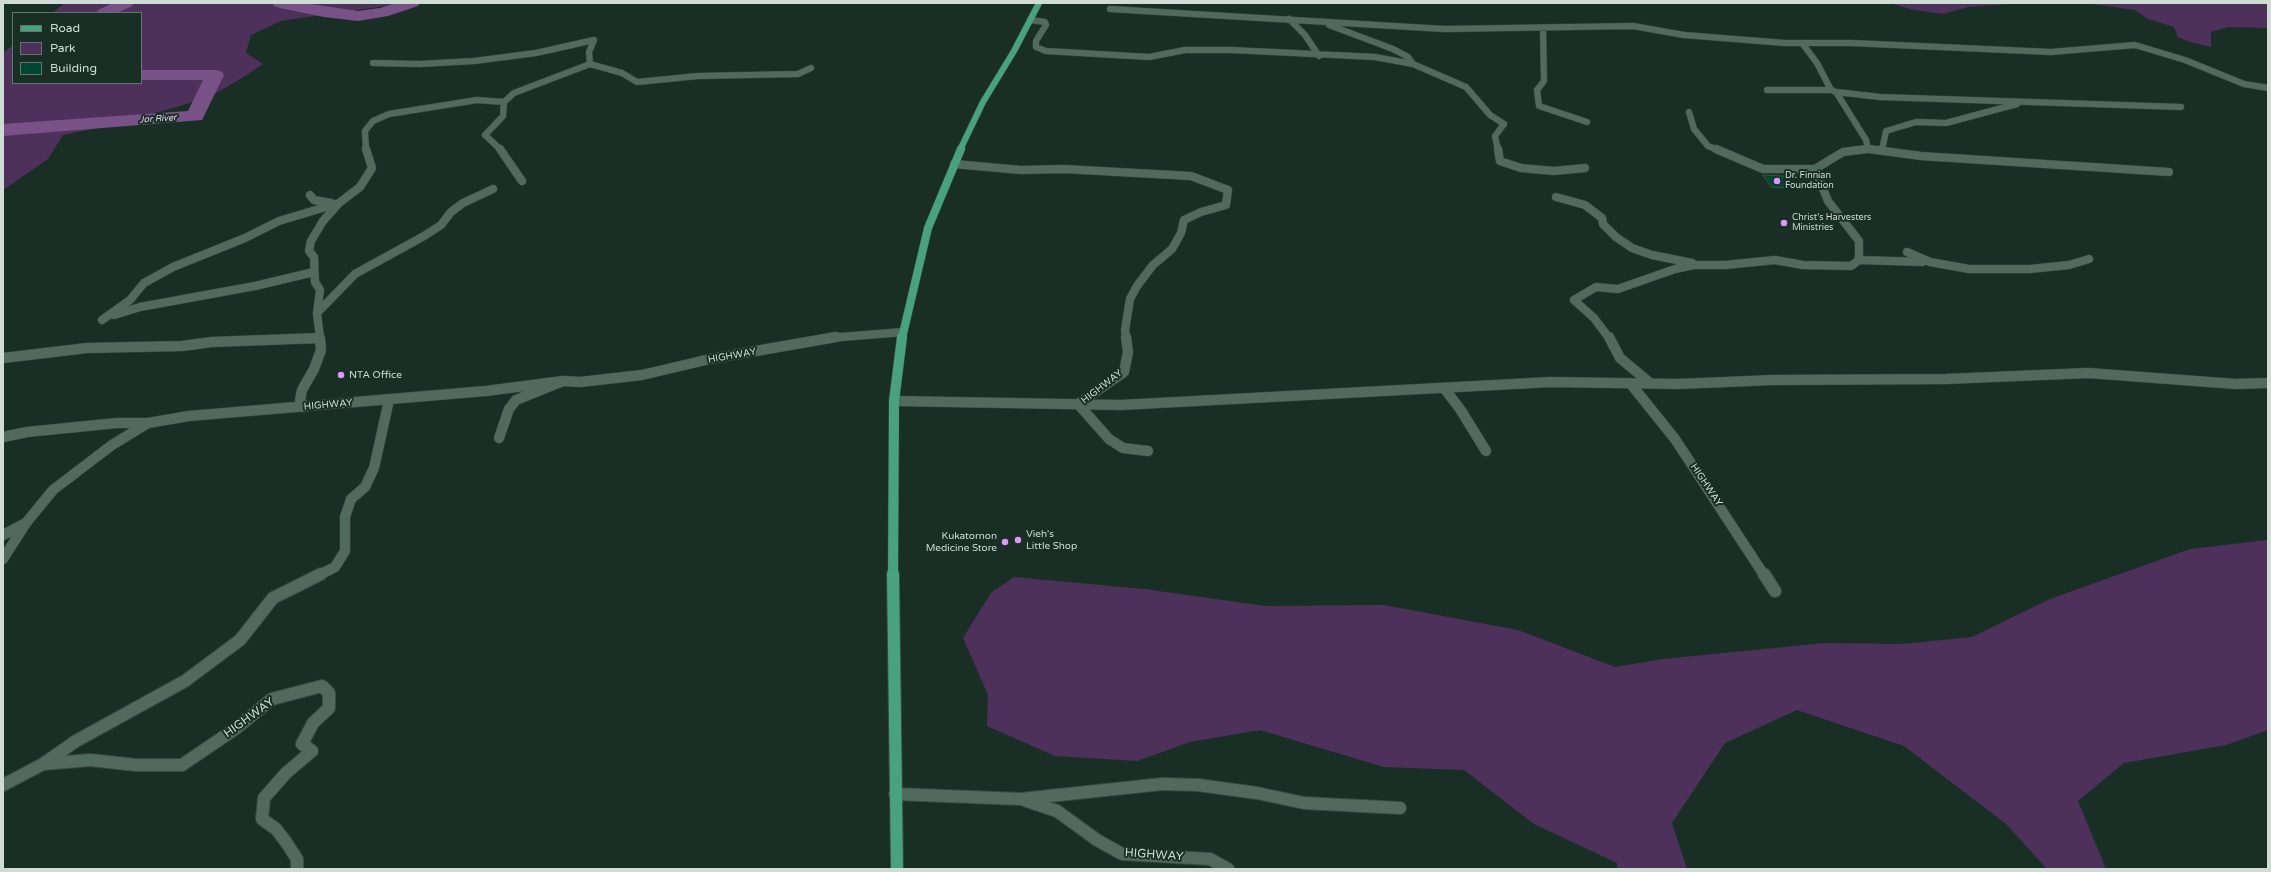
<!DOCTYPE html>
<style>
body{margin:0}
#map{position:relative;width:2271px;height:872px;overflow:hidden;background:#192f26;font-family:"Varela Round",sans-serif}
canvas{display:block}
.frame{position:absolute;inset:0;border:4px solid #cfdcd6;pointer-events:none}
.legend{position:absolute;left:12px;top:12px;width:130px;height:72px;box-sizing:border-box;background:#192f26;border:1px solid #62746c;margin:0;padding:5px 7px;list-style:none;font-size:12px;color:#cfdcd6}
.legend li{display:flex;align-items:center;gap:8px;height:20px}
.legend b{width:20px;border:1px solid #62746c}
</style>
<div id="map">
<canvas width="2271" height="872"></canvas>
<div class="frame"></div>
<ul class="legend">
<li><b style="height:5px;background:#48a180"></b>Road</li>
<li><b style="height:11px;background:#4e315a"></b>Park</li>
<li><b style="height:11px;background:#004731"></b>Building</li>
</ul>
</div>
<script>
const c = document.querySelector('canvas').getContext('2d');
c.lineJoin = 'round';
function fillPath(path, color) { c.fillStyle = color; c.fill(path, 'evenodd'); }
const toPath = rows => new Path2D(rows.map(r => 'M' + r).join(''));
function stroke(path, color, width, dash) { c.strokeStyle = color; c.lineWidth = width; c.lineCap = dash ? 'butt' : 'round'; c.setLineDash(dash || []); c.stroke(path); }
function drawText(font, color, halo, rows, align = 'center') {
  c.font = font + ' "Varela Round",sans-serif'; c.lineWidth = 4; c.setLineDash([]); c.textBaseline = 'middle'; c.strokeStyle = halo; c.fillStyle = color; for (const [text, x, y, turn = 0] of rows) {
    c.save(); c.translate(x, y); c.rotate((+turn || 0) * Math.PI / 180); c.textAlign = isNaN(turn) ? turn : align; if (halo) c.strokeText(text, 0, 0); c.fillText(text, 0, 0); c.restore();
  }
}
const green = toPath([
 [65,3,406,3,281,21,251,35,246,53,263,64,242,78,213,95,180,106,108,126,63,135,48,159,3,190,3,53,13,45,13,83,141,83,141,13,52,13],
 [1889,3,2024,3,1968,7,1943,14,1914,10],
 [2085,3,2268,3,2268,28,2229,27,2211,32,2211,47,2190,42,2178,37,2174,27,2148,19,2135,10],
 [2268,540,2268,730,2226,745,2124,763,2078,801,2106,869,2047,869,2006,824,1904,746,1797,710,1725,743,1672,823,1687,869,1617,869,1617,863,1534,824,1464,770,1384,767,1260,730,1190,742,1137,761,1055,756,987,726,988,695,963,638,991,593,1014,577,1144,589,1265,606,1384,605,1518,630,1615,667,1663,659,1825,643,1902,644,1972,637,2050,599,2190,549]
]);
const river = toPath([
 [113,3,134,3,132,6,117,13,96,13,98,10,113,3],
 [272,3,304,3,358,11,380,8,396,3,420,3,418,6,388,16,358,21,324,17,280,8,274,6,272,3],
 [141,70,215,70,221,71,224,75,202,120,3,136,3,124,188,111,203,80,141,80,141,70]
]);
const building = toPath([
 [1763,175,1783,176,1790,188,1771,187,1763,175]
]);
const minorFar3 = toPath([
 [1110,9,1444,29,1633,26,1684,35,1785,43,1851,43,2051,52,2135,45,2185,60,2244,84,2268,88],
 [1289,19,1305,35,1319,56],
 [1030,20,1045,22,1046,25,1036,41,1036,47,1046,51,1149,57,1185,50,1232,50,1375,57,1413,64],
 [1330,22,1329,25,1393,49,1408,57,1413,64,1466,87,1490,115,1504,124,1495,136,1498,150],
 [1543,28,1544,81,1537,90,1539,106,1587,122],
 [1802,43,1817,63,1831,90],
 [373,63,420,64,474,61,536,53,594,40,589,52,590,64,514,93,504,102,503,116,485,135,501,150],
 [590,64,622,73,637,82,698,76,798,74,811,68],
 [1767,90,1831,90,1836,92,1866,140,1868,149,1877,150],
 [1836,92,1880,97,2181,107],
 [1689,112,1694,129,1708,146,1718,150],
 [366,150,365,131,373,121,389,114,477,100,504,102],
 [1858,150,1868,149],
 [1882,150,1886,131,1916,122,1946,123,2017,104]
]);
const minorFar2 = toPath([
 [500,149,522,181],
 [1498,149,1500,161,1521,168,1554,171,1585,168],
 [1869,149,1921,156,2169,172],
 [1882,151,1882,149],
 [954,164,1021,170,1064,169,1191,176,1228,190,1226,205,1201,212,1184,220,1181,233,1172,249,1153,265,1137,286,1130,299,1125,330,1126,338],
 [1815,169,1843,152,1867,149],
 [310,195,314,200,331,203],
 [1556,197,1585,205,1602,218,1603,224,1616,237,1632,248,1652,255,1692,263],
 [1907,252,1930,262,1969,269,2030,269,2069,265,2089,259],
 [1859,260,1922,262],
 [317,313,355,274,424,236,441,225,451,212,463,203,493,189],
 [114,315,140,307,255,286,314,272],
 [102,320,130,300,144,283,173,267,245,238,279,221,339,203],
 [310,338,320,338],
 [320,338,317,313,320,290,315,282,314,257,309,251,311,241,323,221,339,203,360,187,372,168,366,149],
 [829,338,903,332],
 [1609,338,1594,318,1574,300,1596,287,1618,289,1675,269,1694,265,1725,265,1775,260,1803,265,1851,266,1859,260,1859,241,1828,201,1815,169,1763,169,1716,149]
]);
const minorFar1 = toPath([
 [1126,337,1128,352,1124,372,1078,404,1109,439,1123,448,1148,451],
 [1609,337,1620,358,1650,383],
 [3,358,87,348,182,346,212,342,320,338,321,350,314,369,302,390,300,400,304,407],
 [1630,383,1675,439,1764,575],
 [1444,388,1460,409,1486,451],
 [894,401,1121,405,1551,382,1678,384,1773,380,1946,379,2088,373,2236,384,2268,383],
 [3,437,27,432,117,423,148,423,189,416,486,391,563,381],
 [499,438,509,409,516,400,563,381,580,382,642,375,710,359,836,337],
 [3,535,26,523,53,490,112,445,148,423],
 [3,559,26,523],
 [319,575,335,567,345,551,345,517,351,499,365,487,374,468,389,400]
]);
const minor = toPath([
 [1764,574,1775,591],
 [43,764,90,760,136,765,182,765,235,729,272,699,322,686,329,693,329,708,313,723,302,744,312,751,286,773,264,798,262,819,276,829,286,842,297,859,297,869],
 [3,785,43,764,76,741,185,681,240,640,273,598,321,574],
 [895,794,1021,799,1162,784,1198,785,1257,793,1304,803,1400,808],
 [1024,800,1057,811,1097,840,1122,854,1210,859,1228,869]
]);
const primaryFar3 = toPath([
 [960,150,983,102,1014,51,1039,3]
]);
const primaryFar2 = toPath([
 [902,338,928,228,961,149]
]);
const primaryFar1 = toPath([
 [893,575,894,401,902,337]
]);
const primary = toPath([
 [893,574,897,869]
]);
const markers = [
 [1777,181,4,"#db99f5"],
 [1784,223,4,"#db99f5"],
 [341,375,4,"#db99f5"],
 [1018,540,4,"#db99f5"],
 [1005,542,4,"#db99f5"]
];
const farWaternames = [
 ["Jor River",158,119,-4]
];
const farPoinames = [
 ["Dr. Finnian",1785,176],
 ["Foundation",1785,186],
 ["Christ's Harvesters",1792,218],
 ["Ministries",1792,228]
];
const streetNames = [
 ["HIGHWAY",732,356,-10],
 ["HIGHWAY",1102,387,-38],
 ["HIGHWAY",328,405,-5],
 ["HIGHWAY",1706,485,56]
];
const poiNames = [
 ["NTA Office",349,375],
 ["Vieh's",1026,534],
 ["Little Shop",1026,546],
 ["Kukatornon",997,536,"right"],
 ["Medicine Store",997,548,"right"]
];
const nearStreetnames = [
 ["HIGHWAY",249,718,-36],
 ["HIGHWAY",1154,855,4]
];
fillPath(green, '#4e315a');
fillPath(river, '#785287');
fillPath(building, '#004731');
stroke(building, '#3d5449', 1);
stroke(minorFar3, '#384a43', 7);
stroke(minorFar2, '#384a43', 9);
stroke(minorFar1, '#384a43', 11);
stroke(minor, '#384a43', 14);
stroke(primaryFar3, '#384a43', 7);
stroke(primaryFar2, '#384a43', 9);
stroke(primaryFar1, '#384a43', 11);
stroke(primary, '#384a43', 14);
stroke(minorFar3, '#52695e', 6);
stroke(minorFar2, '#52695e', 8);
stroke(minorFar1, '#52695e', 10);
stroke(minor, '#52695e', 12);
stroke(primaryFar3, '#48a180', 6);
stroke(primaryFar2, '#48a180', 8);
stroke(primaryFar1, '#48a180', 10);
stroke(primary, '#48a180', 12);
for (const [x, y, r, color] of markers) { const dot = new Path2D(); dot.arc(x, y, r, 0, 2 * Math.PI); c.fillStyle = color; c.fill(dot); stroke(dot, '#192f26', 1.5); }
drawText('italic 9px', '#ebd4f4', '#192f26', farWaternames);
drawText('9px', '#cfdcd6', '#192f26', farPoinames, 'left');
drawText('10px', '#cfdcd6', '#192f26', streetNames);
drawText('10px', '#cfdcd6', '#192f26', poiNames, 'left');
drawText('12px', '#cfdcd6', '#192f26', nearStreetnames);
</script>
